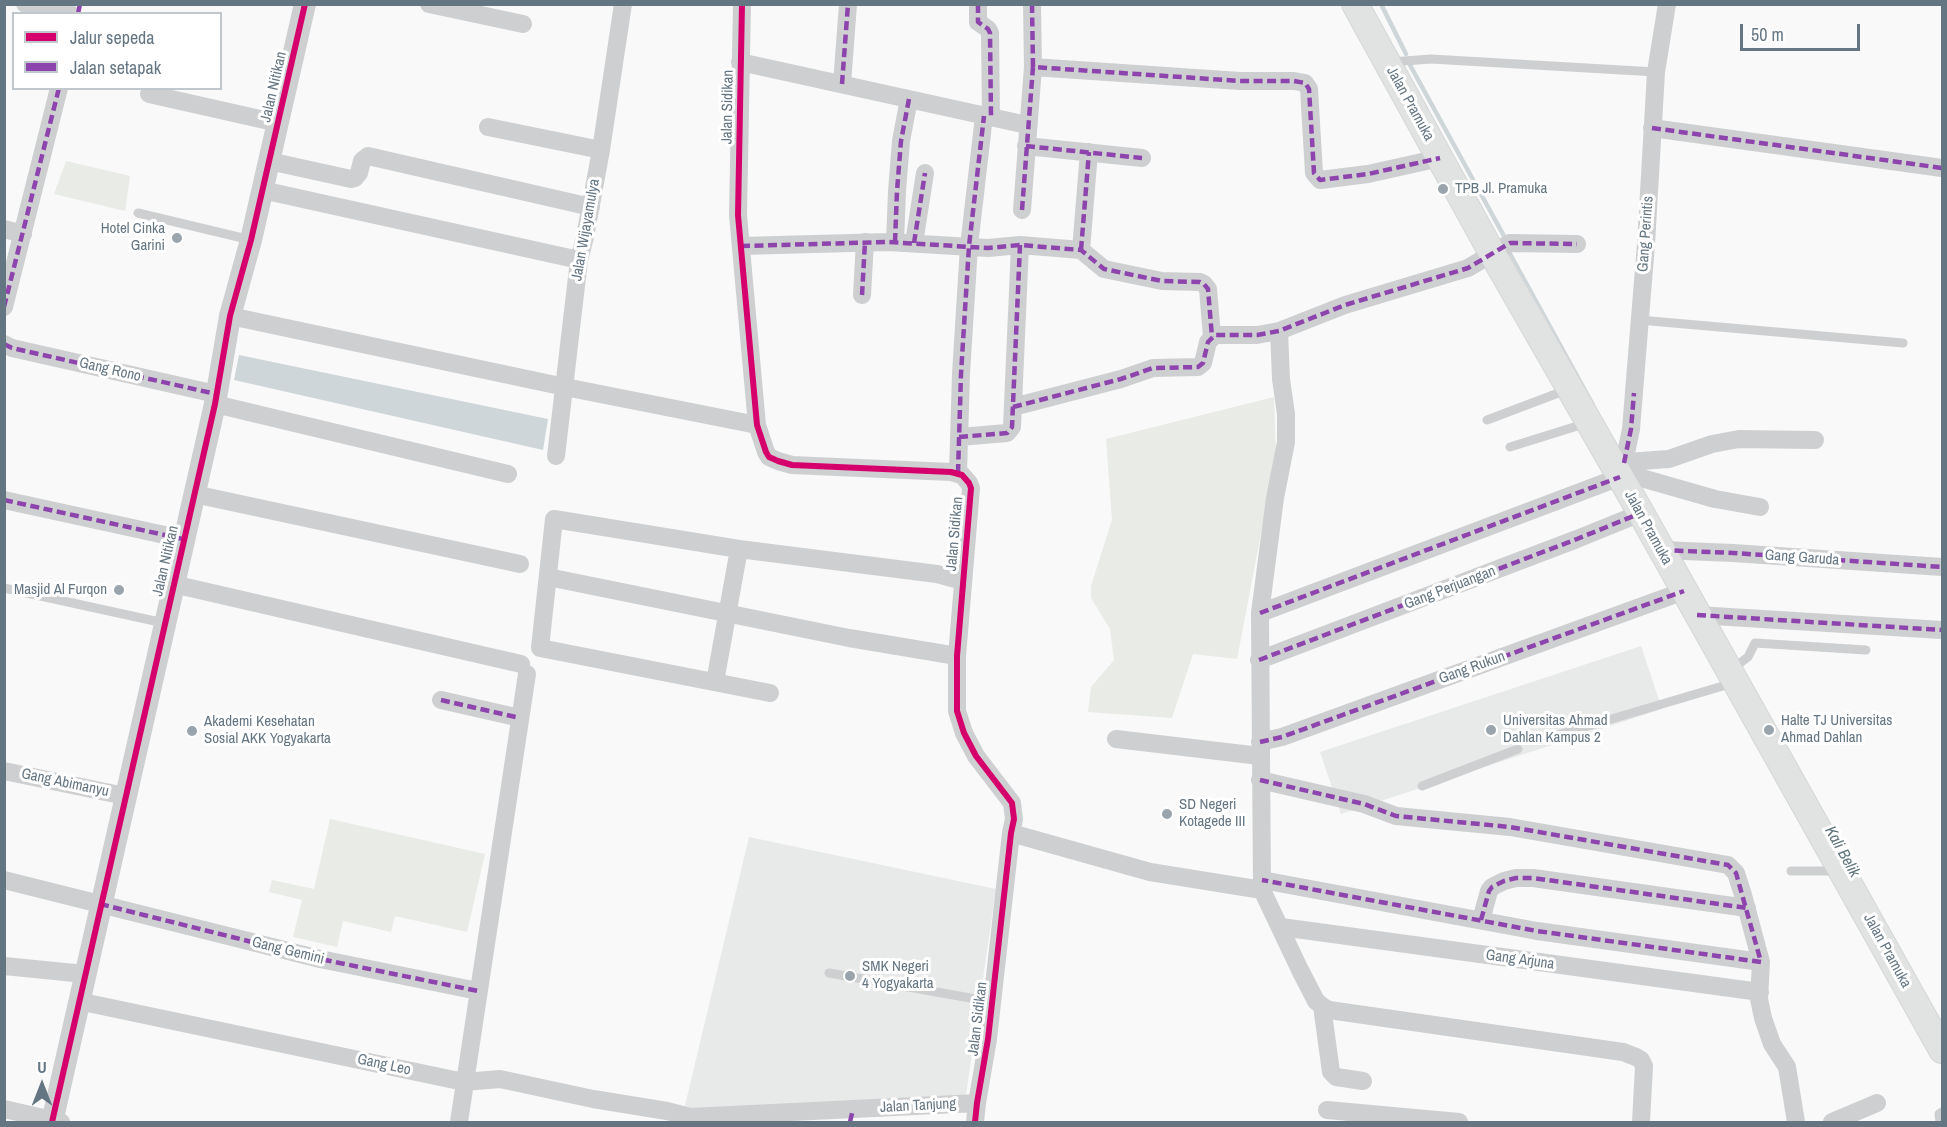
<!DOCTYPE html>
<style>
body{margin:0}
#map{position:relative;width:1947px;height:1127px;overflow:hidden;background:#f9f9f9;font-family:"Archivo Narrow",sans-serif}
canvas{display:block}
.frame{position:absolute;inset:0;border:6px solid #657683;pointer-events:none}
.legend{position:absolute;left:12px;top:12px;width:210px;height:78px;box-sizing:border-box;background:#fff;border:2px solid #c1c8cd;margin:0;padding:8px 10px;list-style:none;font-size:18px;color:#657683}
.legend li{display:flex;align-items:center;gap:12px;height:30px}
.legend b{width:30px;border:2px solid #c1c8cd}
.north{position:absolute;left:12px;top:1055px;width:60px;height:60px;-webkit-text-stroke:4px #fff;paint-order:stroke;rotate:0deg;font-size:16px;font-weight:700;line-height:24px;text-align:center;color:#657683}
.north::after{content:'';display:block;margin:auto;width:21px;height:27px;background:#657683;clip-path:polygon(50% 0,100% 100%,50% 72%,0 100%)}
.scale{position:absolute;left:1740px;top:24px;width:120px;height:27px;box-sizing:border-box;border:3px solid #657683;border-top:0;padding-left:8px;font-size:18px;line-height:21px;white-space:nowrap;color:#657683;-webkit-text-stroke:4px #fff;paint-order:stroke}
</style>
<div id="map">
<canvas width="1947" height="1127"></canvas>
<div class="frame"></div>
<ul class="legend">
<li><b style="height:8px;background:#d6006c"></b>Jalur sepeda</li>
<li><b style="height:8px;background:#8e44ad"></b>Jalan setapak</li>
</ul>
<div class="north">U</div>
<div class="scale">50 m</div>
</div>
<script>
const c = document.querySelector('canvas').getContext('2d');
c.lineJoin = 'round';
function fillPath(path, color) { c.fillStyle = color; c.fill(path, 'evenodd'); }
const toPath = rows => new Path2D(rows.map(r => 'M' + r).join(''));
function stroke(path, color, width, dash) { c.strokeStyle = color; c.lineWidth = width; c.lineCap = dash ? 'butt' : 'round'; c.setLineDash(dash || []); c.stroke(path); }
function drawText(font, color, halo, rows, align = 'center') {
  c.font = font + ' "Archivo Narrow",sans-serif'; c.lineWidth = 6; c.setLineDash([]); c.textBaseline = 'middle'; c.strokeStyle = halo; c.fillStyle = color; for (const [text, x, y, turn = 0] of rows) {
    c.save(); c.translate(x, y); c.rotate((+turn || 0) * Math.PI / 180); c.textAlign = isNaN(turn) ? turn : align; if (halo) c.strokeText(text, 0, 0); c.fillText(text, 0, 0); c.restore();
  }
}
const built = toPath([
 [1641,646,1662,709,1341,814,1320,752],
 [749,837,996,889,966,1095,682,1118]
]);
const green = toPath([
 [66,161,130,176,125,211,54,194],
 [1274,397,1276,455,1237,659,1193,654,1172,718,1088,712,1091,687,1114,660,1110,629,1091,598,1091,586,1112,520,1106,439],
 [330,819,485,854,467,932,395,916,391,932,343,921,337,947,293,937,302,900,269,892,272,880,314,889]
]);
const water = toPath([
 [239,355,548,419,543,450,234,380]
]);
const stream = toPath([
 [1381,4,1406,54],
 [1410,65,1504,236],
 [1509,252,1593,405]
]);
const service = toPath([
 [1390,62,1431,59,1656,72],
 [138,213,251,240],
 [1639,320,1903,343],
 [1487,420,1569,389],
 [1510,447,1587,423],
 [4,588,164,623],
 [1731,670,1748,657,1755,643,1866,650],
 [1554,736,1733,683],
 [1422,786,1518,749],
 [1791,871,1839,871],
 [829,973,993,1002],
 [1940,1122,1939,1114,1942,1112]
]);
const minor = toPath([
 [25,4,71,14],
 [429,4,523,24],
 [742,4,738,215,757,425,766,452,769,457,778,461,792,465,951,472,962,475,969,483,971,488,957,656,957,711,964,733,976,756,1012,803,1014,819,1011,833,988,1039,977,1103,975,1122],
 [978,4,978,22,988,29,990,33,991,117],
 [1032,4,1033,67],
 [740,62,1027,125],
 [842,84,848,4],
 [149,94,278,123],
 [488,127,601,150],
 [1652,128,1942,168],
 [1026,146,1142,158],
 [269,161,351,179,355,178,359,173,362,161,368,156,591,207],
 [262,190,579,260],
 [1022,210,1033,67,1240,81,1294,81,1305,83,1309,89,1314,173,1320,180,1368,174,1440,158],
 [4,229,23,234],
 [895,242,897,191,901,141,909,99],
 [914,243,925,173],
 [741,246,888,242,988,248,1020,245,1081,250,1104,269,1162,281,1200,282,1204,284,1208,289,1212,337],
 [1081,250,1089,152],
 [862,295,865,242],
 [4,307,59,88],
 [230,316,565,387,757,425],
 [1279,331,1281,379,1286,414,1286,442,1275,498,1260,613,1262,890,1300,970,1316,1001,1322,1006,1329,1010,1623,1052,1636,1057,1641,1060,1644,1066,1641,1122],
 [4,344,12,348,216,394],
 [215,404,508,474],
 [1013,407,1121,379,1153,368,1198,367,1203,363,1208,342,1215,335,1257,335,1279,331,1345,305,1468,268,1510,243,1577,244],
 [959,437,1007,433,1012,427,1020,245],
 [556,456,579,260,585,237,601,150,623,4],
 [1624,463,1631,429,1646,244,1656,72,1667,4],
 [1613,466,1627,462,1669,459,1712,444,1739,439,1815,440],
 [958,473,961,374,969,246,984,116],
 [194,494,520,564],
 [4,500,183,539],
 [1661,550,1733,553,1942,567],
 [548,577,849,638,957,656],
 [173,584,521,664],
 [1260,613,1620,477,1638,477,1715,499,1760,507],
 [1697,615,1942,630],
 [1259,660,1577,539,1641,513],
 [715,682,739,549],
 [770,693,540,648,554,519,739,549,937,574,963,581],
 [441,700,520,718],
 [1116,739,1260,756],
 [1260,742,1282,737,1684,591],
 [4,771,125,796],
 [1260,780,1364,804,1396,816,1510,827,1728,865,1736,873,1743,895,1761,962,1759,999,1763,1018,1772,1044,1787,1067,1796,1122],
 [1011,833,1150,872,1262,890],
 [4,880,320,959,478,991],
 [1262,880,1537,931,1761,962],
 [1481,920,1489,891,1492,887,1504,881,1516,878,1533,878,1747,908],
 [1281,927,1760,992],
 [4,966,85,974],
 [78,1001,464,1082,500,1079,593,1099,667,1111,690,1117,689,1122],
 [1322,1006,1331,1072,1336,1077,1363,1081],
 [4,1109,61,1122],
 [1327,1110,1459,1122],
 [459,1122,527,674],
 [681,1122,690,1117,977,1103],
 [1832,1122,1877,1103]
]);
const tertiary = toPath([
 [52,1122,215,404,230,316,251,240,305,4]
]);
const secondary = toPath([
 [1355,4,1492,253,1641,513,1942,1050]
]);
const quiet = toPath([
 [978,4,978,22,988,29,990,33,991,117],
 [1032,4,1033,67],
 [78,14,80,4],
 [842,84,848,4],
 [1652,128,1942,168],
 [1026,146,1142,158],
 [1022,210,1033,67,1240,81,1294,81,1305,83,1309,89,1314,173,1320,180,1368,174,1440,158],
 [895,242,897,191,901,141,909,99],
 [914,243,925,173],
 [741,246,888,242,988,248,1020,245,1081,250,1104,269,1162,281,1200,282,1204,284,1208,289,1212,337],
 [1081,250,1089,152],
 [862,295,865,242],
 [4,307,59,88],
 [4,344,12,348,216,394],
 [1013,407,1121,379,1153,368,1198,367,1203,363,1208,342,1215,335,1257,335,1279,331,1345,305,1468,268,1510,243,1577,244],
 [959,437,1007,433,1012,427,1020,245],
 [1624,463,1631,429,1634,393],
 [958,473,961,374,969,246,984,116],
 [4,500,183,539],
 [1661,550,1733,553,1942,567],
 [1260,613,1620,477],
 [1697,615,1942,630],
 [1259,660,1577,539,1641,513],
 [441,700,520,718],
 [1260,742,1282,737,1684,591],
 [1260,780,1364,804,1396,816,1510,827,1728,865,1736,873,1761,962,1537,931,1262,880],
 [100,904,320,959,478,991],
 [1481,920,1489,891,1492,887,1504,881,1516,878,1533,878,1747,908],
 [850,1122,853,1109]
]);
const cycleway = toPath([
 [742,4,738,215,757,425,766,452,769,457,778,461,792,465,951,472,962,475,969,483,971,488,957,656,957,711,964,733,976,756,1012,803,1014,819,1011,833,988,1039,977,1103,975,1122],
 [52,1122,215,404,230,316,251,240,305,4]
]);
const markers = [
 [1443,189,6,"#99a4ac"],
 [177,238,6,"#99a4ac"],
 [119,590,6,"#99a4ac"],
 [1491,730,6,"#99a4ac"],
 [1769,730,6,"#99a4ac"],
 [192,731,6,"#99a4ac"],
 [1167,814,6,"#99a4ac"],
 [850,976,6,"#99a4ac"]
];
const streetNames = [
 ["Jalan Nitikan",274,87,-77],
 ["Jalan Pramuka",1410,104,61],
 ["Jalan Sidikan",728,107,-89],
 ["Jalan Wijayamulya",586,230,-80],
 ["Gang Perintis",1646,234,-86],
 ["Gang Rono",110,370,13],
 ["Jalan Pramuka",1648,528,61],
 ["Jalan Sidikan",955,534,-85],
 ["Gang Garuda",1802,558,4],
 ["Jalan Nitikan",166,561,-77],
 ["Gang Perjuangan",1450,588,-21],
 ["Gang Rukun",1472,668,-20],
 ["Gang Abimanyu",65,783,12],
 ["Gang Gemini",288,951,14],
 ["Jalan Pramuka",1887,951,61],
 ["Gang Arjuna",1520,960,8],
 ["Jalan Sidikan",978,1019,-83],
 ["Gang Leo",384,1065,12],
 ["Jalan Tanjung",918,1106,-3]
];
const poiNames = [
 ["TPB Jl. Pramuka",1455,189],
 ["Hotel Cinka",165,229,"right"],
 ["Garini",165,246,"right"],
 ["Masjid Al Furqon",107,590,"right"],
 ["Universitas Ahmad",1503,721],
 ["Dahlan Kampus 2",1503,738],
 ["Halte TJ Universitas",1781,721],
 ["Ahmad Dahlan",1781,738],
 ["Akademi Kesehatan",204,722],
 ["Sosial AKK Yogyakarta",204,739],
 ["SD Negeri",1179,805],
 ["Kotagede III",1179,822],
 ["SMK Negeri",862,967],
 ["4 Yogyakarta",862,984]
];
const waterNames = [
 ["Kali Belik",1842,852,61]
];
fillPath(built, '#e8e9e9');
fillPath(green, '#e8ebe6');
fillPath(water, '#ced6d9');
stroke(stream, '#ced6d9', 4.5);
stroke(secondary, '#d5d6d7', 28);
stroke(service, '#cecfd0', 9);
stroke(minor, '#cecfd0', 18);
stroke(tertiary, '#cecfd0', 22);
stroke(secondary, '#e1e2e2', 26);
stroke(quiet, '#8e44ad', 4.5, [9, 4.5]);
stroke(cycleway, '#d6006c', 6);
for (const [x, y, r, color] of markers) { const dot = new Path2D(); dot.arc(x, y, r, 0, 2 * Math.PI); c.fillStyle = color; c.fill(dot); stroke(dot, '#fff', 2); }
drawText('15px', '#657683', '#fff', streetNames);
drawText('15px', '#657683', '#fff', poiNames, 'left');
drawText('italic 16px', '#60757c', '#fff', waterNames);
</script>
